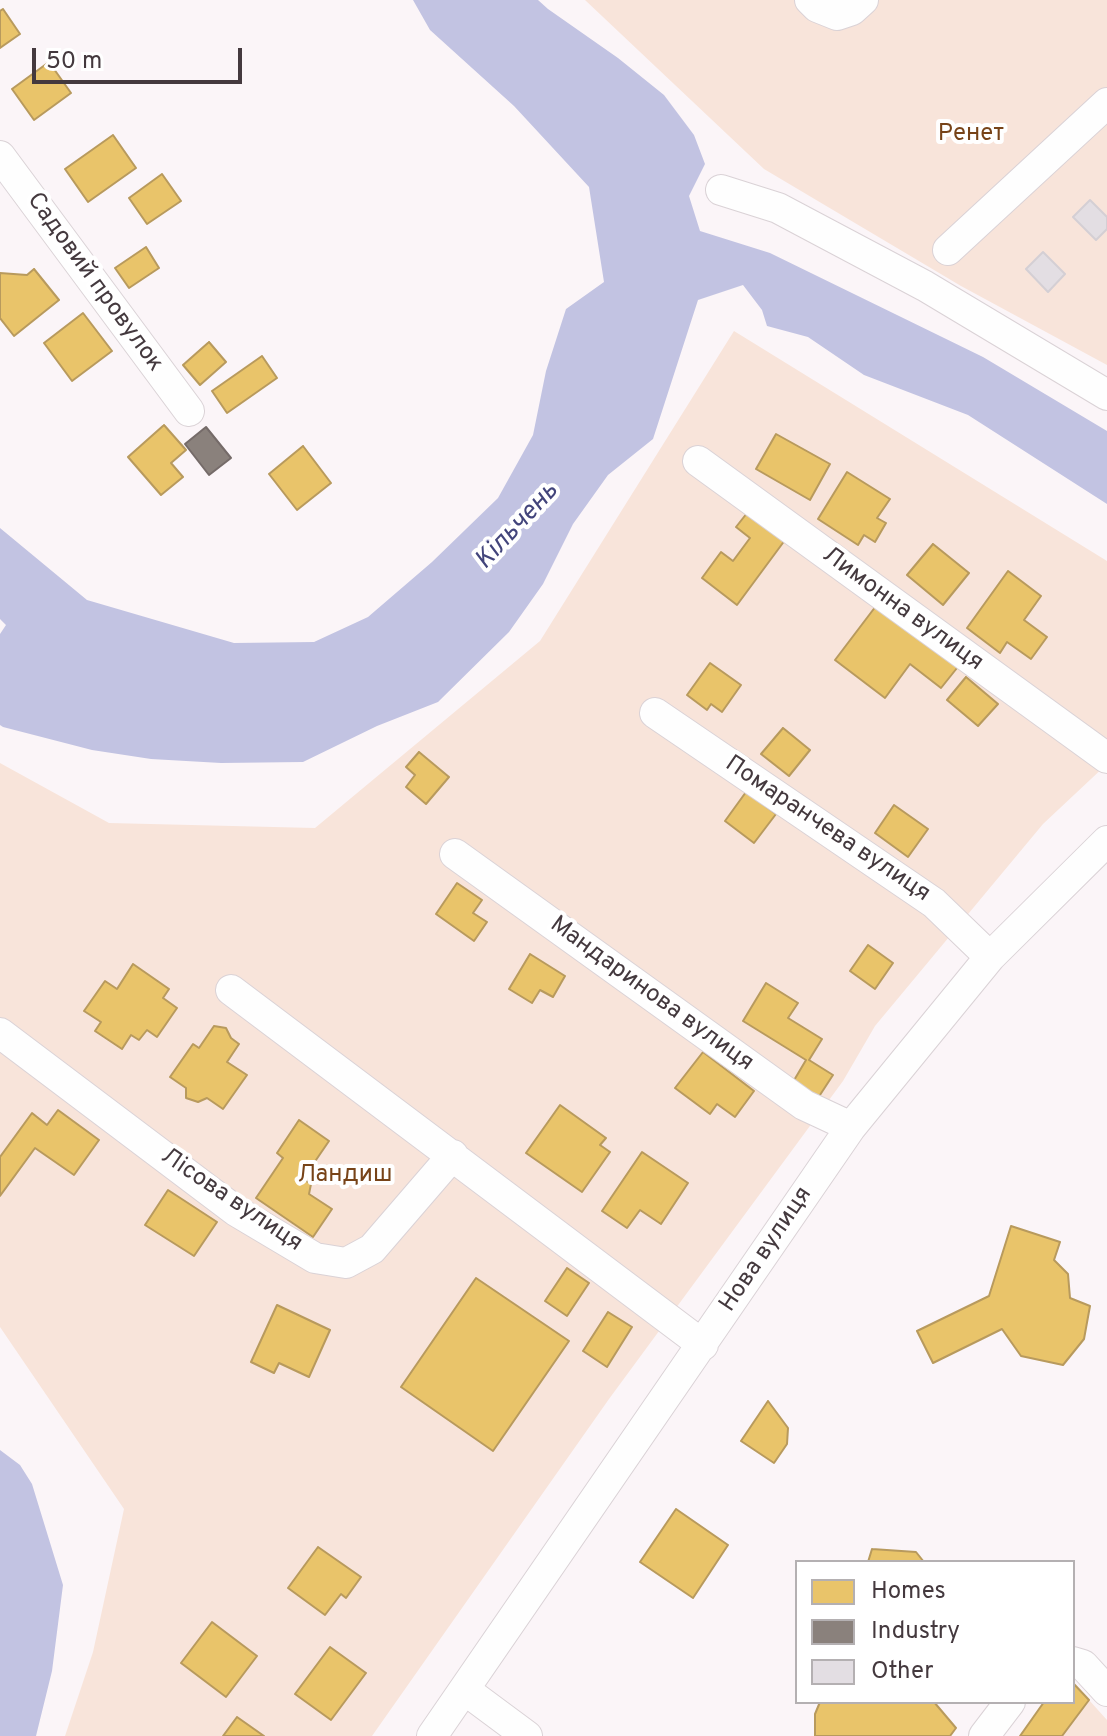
<!DOCTYPE html>
<meta charset="utf-8">
<style>
body{margin:0}
#map{position:relative;width:1107px;height:1736px;overflow:hidden;background:#fbf5f8;font-family:Overpass,sans-serif}
canvas{display:block}
.legend{position:absolute;left:795px;top:1560px;width:280px;height:144px;box-sizing:border-box;background:#fff;border:2px solid #b4b0b2;margin:0;padding:10px 14px;list-style:none;font-size:24px;color:#44393e}
.legend li{display:flex;align-items:center;gap:16px;height:40px}
.legend b{width:40px;border:2px solid #b4b0b2}
.scale{position:absolute;left:32px;top:48px;width:210px;height:36px;box-sizing:border-box;border:4px solid #44393e;border-top:0;padding-left:10px;font-size:24px;line-height:28px;white-space:nowrap;color:#44393e;-webkit-text-stroke:6px #fff;paint-order:stroke}
</style>
<div id="map">
<canvas width="1107" height="1736"></canvas>
<ul class="legend">
<li><b style="height:22px;background:#e9c46a"></b>Homes</li>
<li><b style="height:22px;background:#8a817c"></b>Industry</li>
<li><b style="height:22px;background:#e3dee3"></b>Other</li>
</ul>
<div class="scale">50 m</div>
</div>
<script>
const c = document.querySelector('canvas').getContext('2d');
c.lineJoin = 'round';
function fillPath(path, color) { c.fillStyle = color; c.fill(path, 'evenodd'); }
const toPath = rows => new Path2D(rows.map(r => 'M' + r).join(''));
function stroke(path, color, width, dash) { c.strokeStyle = color; c.lineWidth = width; c.lineCap = dash ? 'butt' : 'round'; c.setLineDash(dash || []); c.stroke(path); }
function drawText(font, color, halo, rows, align = 'center') {
  c.font = font + ' Overpass,sans-serif'; c.lineWidth = 8; c.setLineDash([]); c.textBaseline = 'middle'; c.strokeStyle = halo; c.fillStyle = color; for (const [text, x, y, turn = 0] of rows) {
    c.save(); c.translate(x, y); c.rotate((+turn || 0) * Math.PI / 180); c.textAlign = isNaN(turn) ? turn : align; if (halo) c.strokeText(text, 0, 0); c.fillText(text, 0, 0); c.restore();
  }
}
const green = toPath([
 [585,0,1107,0,1107,365,961,286,764,169],
 [734,331,1107,561,1107,764,1043,824,875,1026,843,1081,609,1399,372,1736,65,1736,93,1652,124,1509,0,1327,0,763,109,823,315,828,540,641],
 [1089,1700,1107,1720,1107,1736,1062,1736]
]);
const water = toPath([
 [413,0,538,0,548,9,618,58,664,95,694,135,705,164,689,196,700,231,770,253,983,357,1107,431,1107,504,968,415,864,375,808,337,767,326,762,310,743,285,698,300,653,439,608,475,573,524,543,584,509,632,438,702,377,726,303,762,221,763,151,759,92,750,3,727,0,725,0,634,6,625,0,619,0,528,87,600,234,643,314,642,368,617,432,562,498,498,533,435,546,371,566,309,604,282,589,187,514,106,430,30],
 [0,1450,20,1465,32,1484,63,1585,52,1671,36,1736,0,1736]
]);
const homes = toPath([
 [3,9,20,34,0,48,0,11,3,9],
 [49,62,71,93,34,120,12,89,49,62],
 [113,135,136,168,88,202,65,169,113,135],
 [162,174,181,201,147,224,129,198,162,174],
 [146,247,159,268,129,288,115,268,146,247],
 [34,269,59,300,14,336,0,318,0,273,27,275,34,269],
 [83,313,112,351,72,381,44,343,83,313],
 [209,342,226,362,200,385,183,365,209,342],
 [262,356,277,378,227,413,212,391,262,356],
 [164,425,186,450,171,463,183,477,161,495,128,457,164,425],
 [776,434,830,464,810,500,756,469,776,434],
 [303,446,331,483,297,510,269,474,303,446],
 [847,472,890,499,877,518,886,523,875,542,864,535,858,545,818,519,847,472],
 [751,508,788,536,737,605,702,578,721,552,733,561,750,538,736,527,751,508],
 [933,544,969,573,943,605,907,575,933,544],
 [1008,571,1041,596,1024,620,1047,637,1031,659,1007,642,1000,653,967,628,1008,571],
 [879,602,961,663,941,688,910,664,885,698,835,660,879,602],
 [710,663,741,685,722,712,711,704,707,710,687,695,710,663],
 [966,677,998,704,978,726,947,700,966,677],
 [783,728,810,750,789,776,761,754,783,728],
 [419,752,449,777,426,804,406,787,415,775,406,767,419,752],
 [746,792,776,814,754,843,725,821,746,792],
 [894,805,928,829,908,857,875,833,894,805],
 [457,883,482,900,473,913,487,922,474,941,436,914,457,883],
 [868,945,893,963,875,989,850,971,868,945],
 [530,954,565,976,553,997,540,990,532,1003,509,989,530,954],
 [133,964,169,989,163,998,177,1008,157,1037,147,1030,139,1040,131,1035,122,1049,95,1031,101,1022,84,1011,105,981,117,989,133,964],
 [766,983,798,1003,788,1018,822,1039,809,1060,833,1075,818,1098,793,1082,806,1060,743,1021,766,983],
 [214,1026,226,1028,231,1038,239,1044,227,1062,247,1075,223,1109,207,1098,198,1102,186,1098,186,1088,170,1077,193,1044,199,1048,214,1026],
 [703,1052,754,1091,735,1117,717,1104,710,1114,675,1088,703,1052],
 [560,1105,606,1138,600,1145,610,1152,582,1192,526,1153,560,1105],
 [58,1110,99,1140,74,1175,35,1148,0,1196,0,1157,32,1113,47,1125,58,1110],
 [299,1120,329,1141,303,1179,311,1184,309,1194,332,1209,313,1237,256,1198,283,1158,277,1153,299,1120],
 [642,1152,688,1183,661,1224,640,1210,627,1228,602,1211,642,1152],
 [168,1190,217,1222,194,1256,145,1225,168,1190],
 [1011,1226,1060,1242,1054,1260,1068,1274,1070,1298,1090,1306,1084,1339,1063,1365,1021,1356,1002,1329,933,1363,917,1331,989,1296,1011,1226],
 [567,1268,589,1283,567,1316,545,1301,567,1268],
 [476,1278,569,1341,493,1451,401,1387,476,1278],
 [277,1305,330,1330,309,1377,279,1363,274,1373,251,1362,277,1305],
 [608,1312,632,1327,607,1367,583,1351,608,1312],
 [768,1401,788,1428,787,1444,774,1463,741,1441,768,1401],
 [676,1509,728,1545,693,1598,640,1562,676,1509],
 [318,1547,361,1577,346,1598,341,1594,325,1615,288,1588,318,1547],
 [872,1549,916,1552,924,1562,868,1562,872,1549],
 [212,1622,257,1656,226,1697,181,1663,212,1622],
 [330,1647,366,1673,331,1720,295,1694,330,1647],
 [1073,1683,1089,1700,1062,1736,1020,1736,1044,1702,1073,1702,1073,1683],
 [820,1702,934,1702,956,1728,950,1736,815,1736,815,1714,820,1702],
 [237,1717,264,1736,223,1736,237,1717]
]);
const industry = toPath([
 [206,427,231,458,209,475,185,444,206,427]
]);
const building = toPath([
 [1090,200,1107,217,1107,229,1096,240,1073,217,1090,200],
 [1043,252,1065,274,1048,292,1026,269,1043,252]
]);
const minor = toPath([
 [810,0,817,7,837,15,852,10,863,0],
 [0,156,189,411],
 [721,190,778,208,925,286,1107,395],
 [948,250,1107,103],
 [698,461,1107,758],
 [655,713,934,903,990,957],
 [455,854,804,1105,851,1127],
 [231,990,703,1345],
 [0,1033,236,1211,315,1258,346,1263,372,1249,453,1155],
 [1073,1662,1083,1665,1107,1691],
 [465,1690,527,1736],
 [432,1736,851,1127,990,957,1107,841],
 [984,1736,1010,1702]
]);
const parkNames = [
 ["Ренет",971,135],
 ["Ландиш",345,1176]
];
const streetNames = [
 ["Садовий провулок",94,283,54],
 ["Лимонна вулиця",902,610,36],
 ["Помаранчева вулиця",827,830,34],
 ["Мандаринова вулиця",651,995,36],
 ["Лісова вулиця",231,1201,34],
 ["Нова вулиця",767,1250,-56]
];
const waterNames = [
 ["Кільчень",518,527,-47]
];
fillPath(green, '#f8e4da');
fillPath(water, '#c2c3e2');
fillPath(homes, '#e9c46a');
stroke(homes, '#b89a5d', 2);
fillPath(industry, '#8a817c');
stroke(industry, '#756b69', 2);
fillPath(building, '#e3dee3');
stroke(building, '#d4cfd4', 2);
stroke(minor, '#dad2d6', 32);
stroke(minor, '#fefefe', 30);
drawText('24px', '#774318', '#fff', parkNames);
drawText('24px', '#44393e', '#fff', streetNames);
drawText('italic 26px', '#42447b', '#fff', waterNames);
</script>
